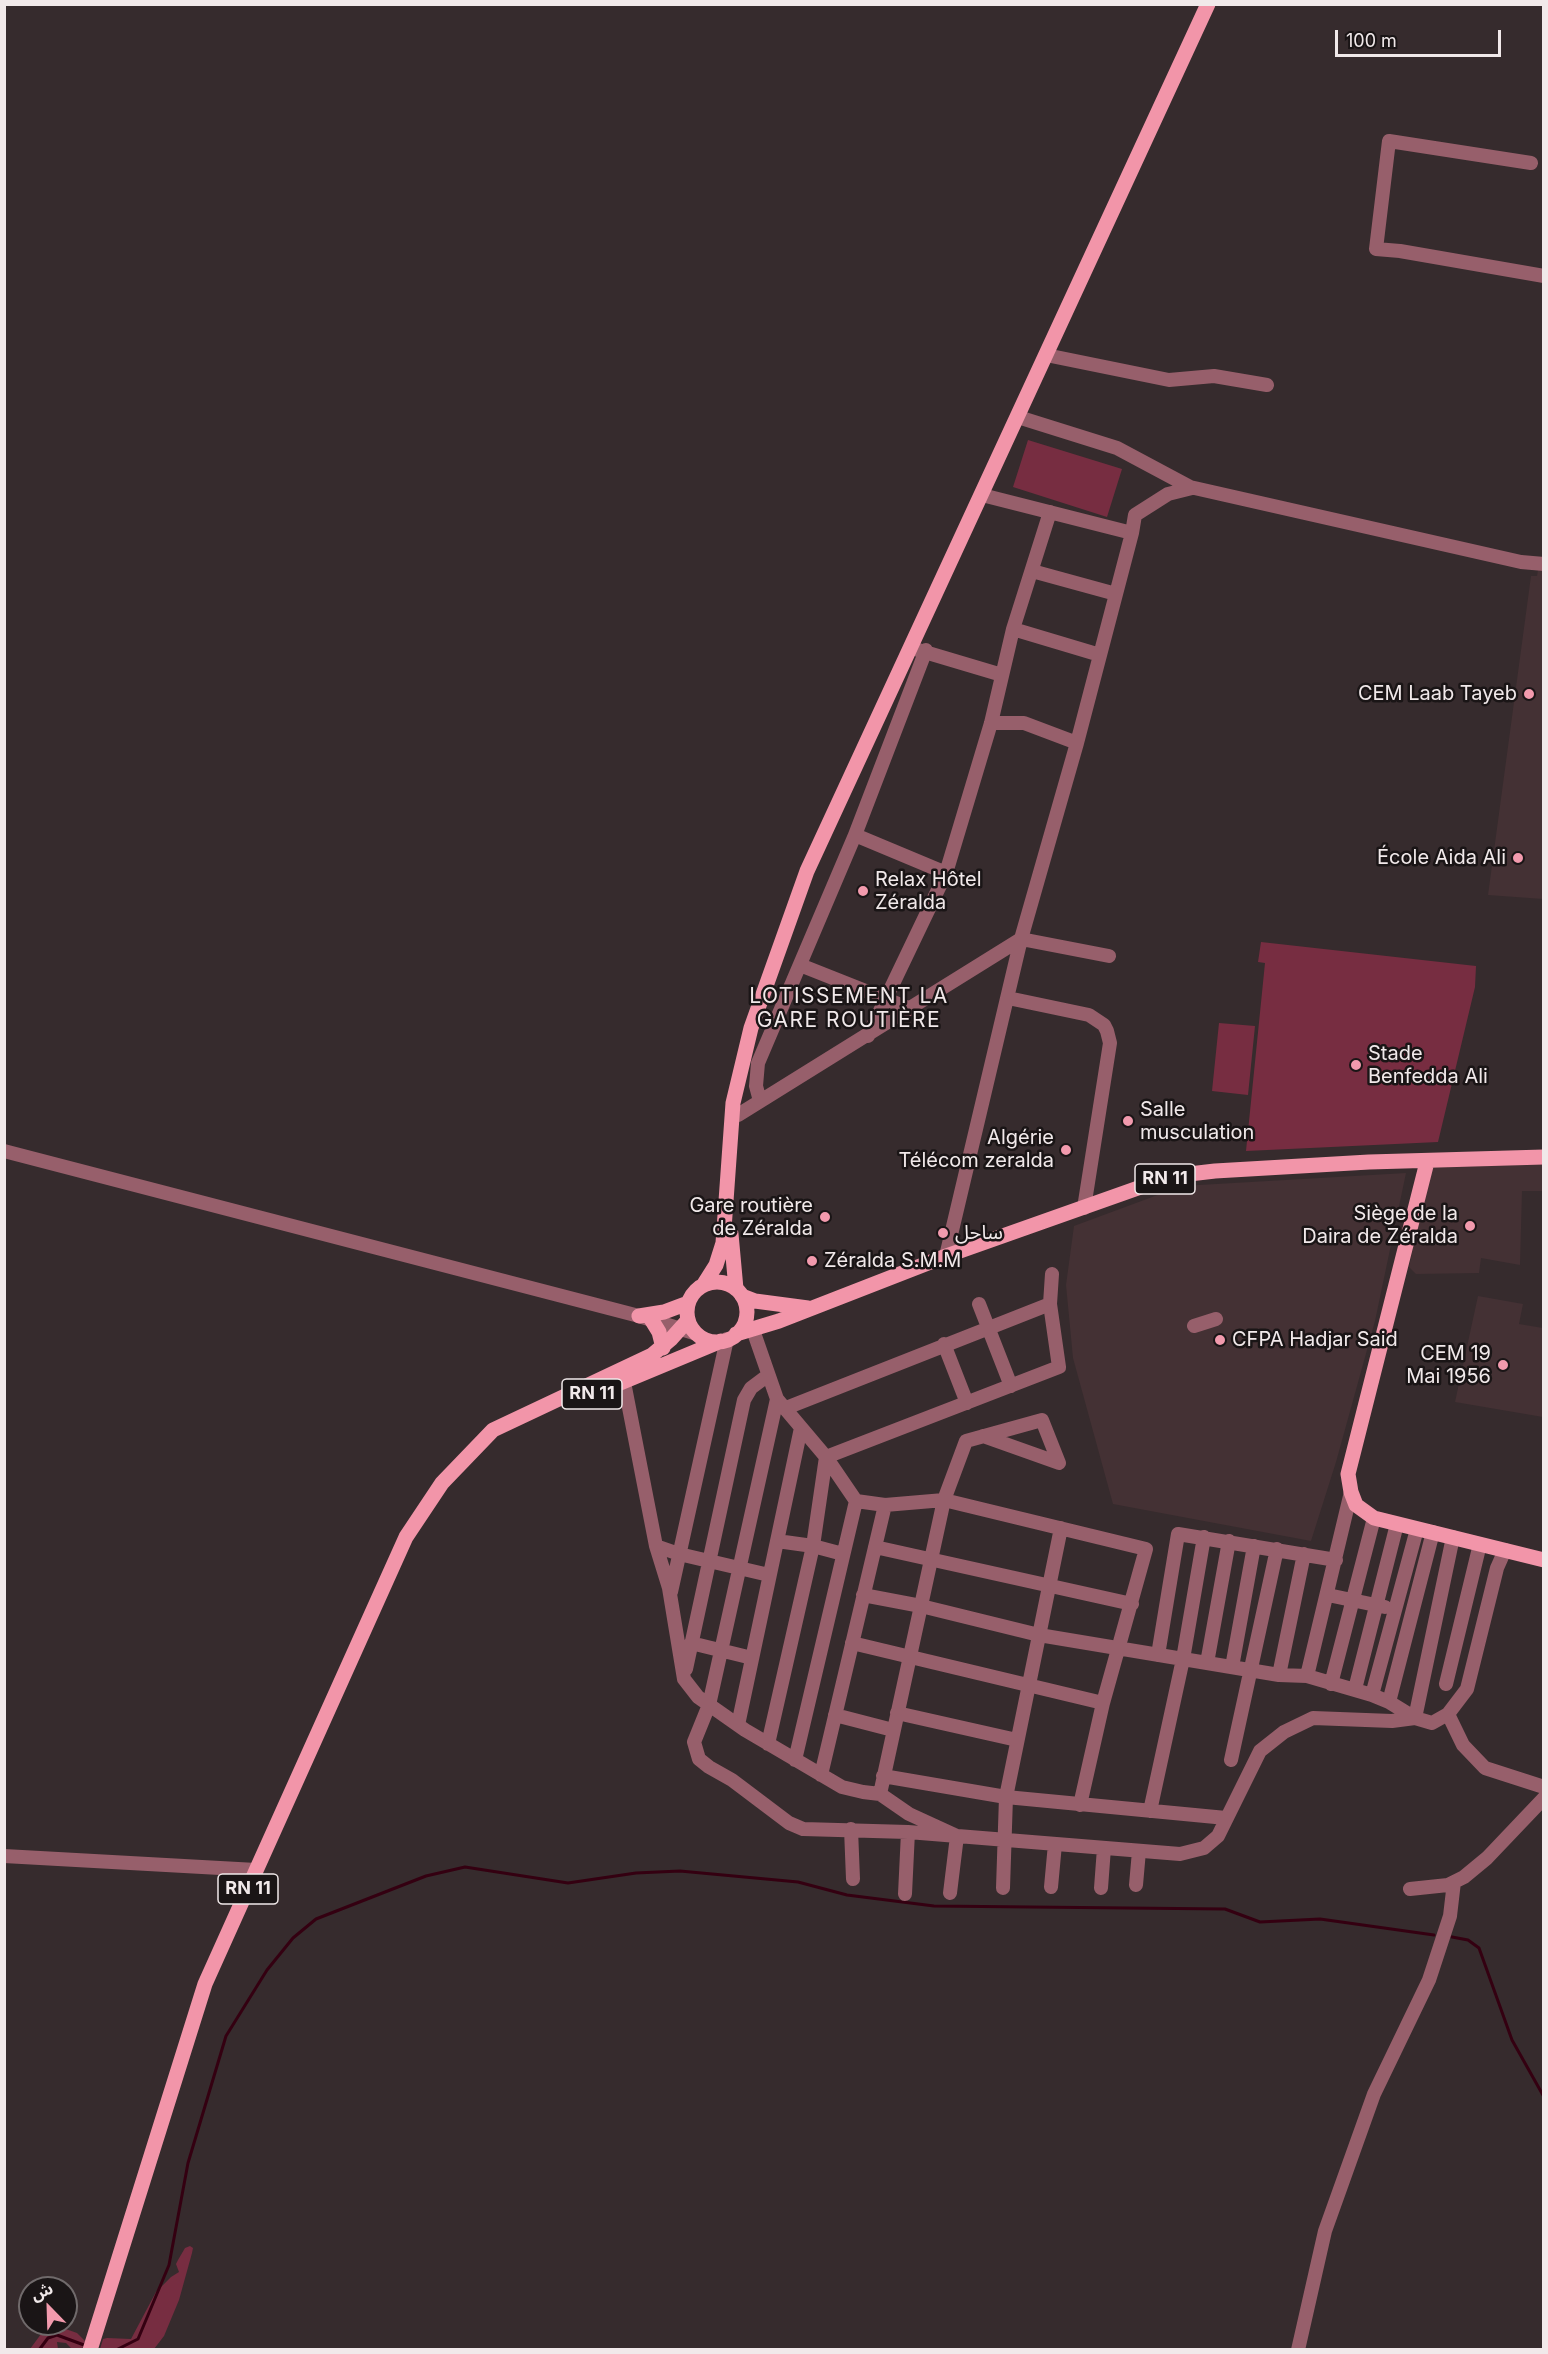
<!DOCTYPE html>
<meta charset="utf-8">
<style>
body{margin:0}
#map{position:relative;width:1548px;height:2354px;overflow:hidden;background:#362b2d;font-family:Inter,"Noto Sans Arabic",sans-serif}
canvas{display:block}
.frame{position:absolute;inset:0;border:6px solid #f1e9ea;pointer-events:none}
.north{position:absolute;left:18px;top:2276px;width:60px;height:60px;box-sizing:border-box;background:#1a1516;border:2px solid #706a6b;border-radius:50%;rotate:337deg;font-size:16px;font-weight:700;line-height:24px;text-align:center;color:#f1e9ea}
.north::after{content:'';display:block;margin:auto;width:21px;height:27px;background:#f29aad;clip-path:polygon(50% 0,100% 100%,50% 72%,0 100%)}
.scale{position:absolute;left:1335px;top:30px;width:166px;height:27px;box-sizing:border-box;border:3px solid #f1e9ea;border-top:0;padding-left:8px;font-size:18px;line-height:21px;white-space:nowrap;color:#f1e9ea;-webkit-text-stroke:4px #1a1516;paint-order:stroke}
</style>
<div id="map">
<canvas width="1548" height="2354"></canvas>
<div class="frame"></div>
<div class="north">ش</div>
<div class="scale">100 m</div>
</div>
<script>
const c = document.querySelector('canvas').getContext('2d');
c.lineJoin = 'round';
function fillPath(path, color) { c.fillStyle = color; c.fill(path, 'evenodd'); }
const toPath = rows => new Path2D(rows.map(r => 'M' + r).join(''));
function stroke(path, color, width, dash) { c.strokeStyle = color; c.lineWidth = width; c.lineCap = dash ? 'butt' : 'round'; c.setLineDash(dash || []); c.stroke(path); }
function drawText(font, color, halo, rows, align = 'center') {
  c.font = font + ' Inter,"Noto Sans Arabic",sans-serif'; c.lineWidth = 5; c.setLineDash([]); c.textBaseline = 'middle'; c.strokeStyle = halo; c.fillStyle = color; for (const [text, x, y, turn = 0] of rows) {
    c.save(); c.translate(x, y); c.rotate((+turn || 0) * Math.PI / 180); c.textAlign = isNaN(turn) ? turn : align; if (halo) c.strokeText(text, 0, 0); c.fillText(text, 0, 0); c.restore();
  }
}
const built = toPath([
 [1538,570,1544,571,1543,899,1488,895,1531,576,1537,576],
 [1543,1164,1543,1191,1522,1191,1520,1265,1481,1258,1479,1273,1416,1274,1409,1267,1430,1168],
 [1406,1173,1375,1321,1336,1462,1311,1541,1113,1504,1073,1358,1066,1285,1074,1226,1182,1186],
 [1478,1296,1523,1304,1519,1324,1543,1328,1543,1417,1455,1402]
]);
const green = toPath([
 [1028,440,1122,469,1107,517,1013,487],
 [1261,942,1476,966,1475,987,1438,1142,1246,1151,1265,963,1258,962],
 [1219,1023,1255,1026,1248,1095,1212,1091],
 [190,2246,193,2248,192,2253,179,2300,164,2336,154,2349,100,2349,103,2339,107,2338,131,2339,156,2292,171,2277,179,2272,176,2264,178,2260,185,2248],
 [63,2328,77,2333,85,2341,82,2349,72,2349,66,2343,57,2342,58,2349,30,2349,44,2330]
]);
const stream = toPath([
 [1452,1937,1468,1940,1479,1948,1512,2040,1544,2097],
 [39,2350,48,2338,57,2335,84,2345],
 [116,2350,138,2339,169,2265,188,2163,226,2036,267,1970,293,1938,316,1919,426,1876,465,1867,568,1883,636,1873,680,1871,798,1882,847,1895,934,1906,1225,1909,1260,1922,1320,1919,1434,1935]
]);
const minor = toPath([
 [1531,163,1389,141,1376,249,1400,251,1544,276],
 [1046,355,1169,380,1214,376,1267,385],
 [1018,417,1117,448,1190,487,1521,562,1544,564],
 [1132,533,1135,515,1168,494,1192,488],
 [1032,571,1116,594],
 [1013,629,1100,655],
 [918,650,1002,675],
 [991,723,1024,723,1077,743],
 [855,835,946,873],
 [800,965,911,1009],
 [1008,998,1089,1015,1104,1025,1107,1031,1110,1043,1084,1208],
 [868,1036,946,873,991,723,1013,629,1050,512],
 [760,1101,756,1086,758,1063,855,835,926,650],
 [738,1115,1021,939,1109,956],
 [4,1151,639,1316,697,1334],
 [946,1256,1021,939,1077,743,1132,533,982,495],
 [979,1304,1011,1386],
 [1194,1326,1216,1319],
 [753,1330,777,1399,826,1457,856,1501,885,1505,944,1500,1146,1549,1103,1703,1080,1805],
 [944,1344,967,1403],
 [624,1382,656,1546,669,1588,684,1679,698,1697,745,1730,842,1787,863,1792,880,1794,944,1500,966,1441,1042,1420,1059,1463,983,1436],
 [777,1399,709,1705,694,1742,699,1759,709,1767,732,1780,789,1823,803,1829,908,1832,1180,1854,1204,1848,1218,1836,1260,1751,1284,1732,1313,1718,1392,1721,1415,1718,1453,1537],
 [786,1408,1050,1304],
 [777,1541,813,1546,843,1554],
 [656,1546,679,1554,769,1575],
 [875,1547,1132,1604],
 [671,1592,727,1339],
 [863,1595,921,1606,1039,1635,1279,1675,1307,1676,1372,1695,1389,1702,1415,1718,1432,1723,1448,1714,1467,1689,1497,1568,1505,1550],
 [1328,1595,1385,1607],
 [691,1643,752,1658],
 [852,1643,1103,1703],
 [1158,1655,1178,1534,1336,1560],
 [1207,1663,1229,1541],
 [1232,1667,1254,1546],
 [686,1669,744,1400,751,1388,767,1376],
 [1279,1675,1304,1554],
 [1307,1676,1351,1492],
 [1331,1684,1374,1518],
 [1446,1684,1480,1544],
 [1355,1689,1397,1524],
 [1372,1695,1417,1529],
 [1389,1702,1433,1532],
 [897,1713,1017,1740],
 [1448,1714,1463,1745,1485,1768,1544,1787],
 [835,1715,893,1730],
 [738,1725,801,1428],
 [768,1744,813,1546,826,1457,1059,1367,1050,1304,1052,1274],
 [795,1760,856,1501],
 [1231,1760,1277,1549],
 [821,1775,885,1505],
 [883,1776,1006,1797,1226,1818],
 [880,1794,909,1814,957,1836,950,1893],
 [1150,1811,1183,1659,1204,1537],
 [851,1829,853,1879],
 [4,1856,256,1870],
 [1136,1885,1139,1851],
 [1051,1887,1055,1844],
 [1003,1888,1006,1797,1061,1528],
 [1101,1888,1104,1848],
 [1410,1889,1448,1885,1464,1877,1487,1858,1544,1798],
 [905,1894,908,1832],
 [1298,2350,1325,2231,1374,2094,1429,1980,1450,1916,1454,1882]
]);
const major = toPath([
 [1427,1162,1348,1474,1351,1492,1356,1505,1374,1518,1544,1560],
 [731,1234,736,1289],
 '687 1312a30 30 0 1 1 60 0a30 30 0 1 1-60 0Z',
 [704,1284,716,1265,723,1243,733,1103,751,1028,807,871,1208,4],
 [742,1296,755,1301,808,1308],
 [639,1316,664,1312,688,1303],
 [651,1319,659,1332,663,1348],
 [736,1334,779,1321,946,1256,1172,1176,1215,1171,1369,1162,1544,1157],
 [596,1393,721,1341],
 [90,2350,205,1984,406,1537,442,1483,493,1430,652,1355,671,1339,688,1320]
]);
const markers = [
 [1529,694,6,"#f29aad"],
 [1518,858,6,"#f29aad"],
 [863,891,6,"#f29aad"],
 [1356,1065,6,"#f29aad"],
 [1128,1121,6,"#f29aad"],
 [1066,1150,6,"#f29aad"],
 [825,1217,6,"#f29aad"],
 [1470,1226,6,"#f29aad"],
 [943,1233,6,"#f29aad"],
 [812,1261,6,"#f29aad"],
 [1220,1340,6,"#f29aad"],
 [1503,1365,6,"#f29aad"]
];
const shields = [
 [1165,1179,60],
 [592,1394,60],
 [248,1889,60]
];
const shieldNames = [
 ["RN 11",1165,1179],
 ["RN 11",592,1394],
 ["RN 11",248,1889]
];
const poiNames = [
 ["CEM Laab Tayeb",1517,694],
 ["École Aida Ali",1506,858],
 ["Relax Hôtel",875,880,"left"],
 ["Zéralda",875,903,"left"],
 ["Stade",1368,1054,"left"],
 ["Benfedda Ali",1368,1077,"left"],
 ["Salle",1140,1110,"left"],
 ["musculation",1140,1133,"left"],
 ["Algérie",1054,1138],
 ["Télécom zeralda",1054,1161],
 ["Gare routière",813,1206],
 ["de Zéralda",813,1229],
 ["Siège de la",1458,1214],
 ["Daira de Zéralda",1458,1237],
 ["ساحل",955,1233,"left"],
 ["Zéralda S.M.M",824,1261,"left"],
 ["CFPA Hadjar Said",1232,1340,"left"],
 ["CEM 19",1491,1354],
 ["Mai 1956",1491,1377]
];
const neighbourhoodNames = [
 ["LOTISSEMENT LA",849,997],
 ["GARE ROUTIÈRE",849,1021]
];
fillPath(built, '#443134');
fillPath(green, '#772d41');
stroke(stream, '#340011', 3);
stroke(minor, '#975f6b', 14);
stroke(major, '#f295a9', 15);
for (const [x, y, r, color] of markers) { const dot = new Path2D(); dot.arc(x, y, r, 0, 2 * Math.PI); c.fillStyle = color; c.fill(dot); stroke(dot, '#1a1516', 2); }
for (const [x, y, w] of shields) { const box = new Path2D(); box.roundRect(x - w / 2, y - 15, w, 30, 4.5); c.fillStyle = '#1a1516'; c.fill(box); stroke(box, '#f1e9ea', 1.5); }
drawText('bold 18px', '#f1e9ea', null, shieldNames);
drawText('20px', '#f1e9ea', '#1a1516', poiNames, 'right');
c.letterSpacing = '1.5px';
drawText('21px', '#f1e9ea', '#1a1516', neighbourhoodNames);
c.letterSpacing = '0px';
</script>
